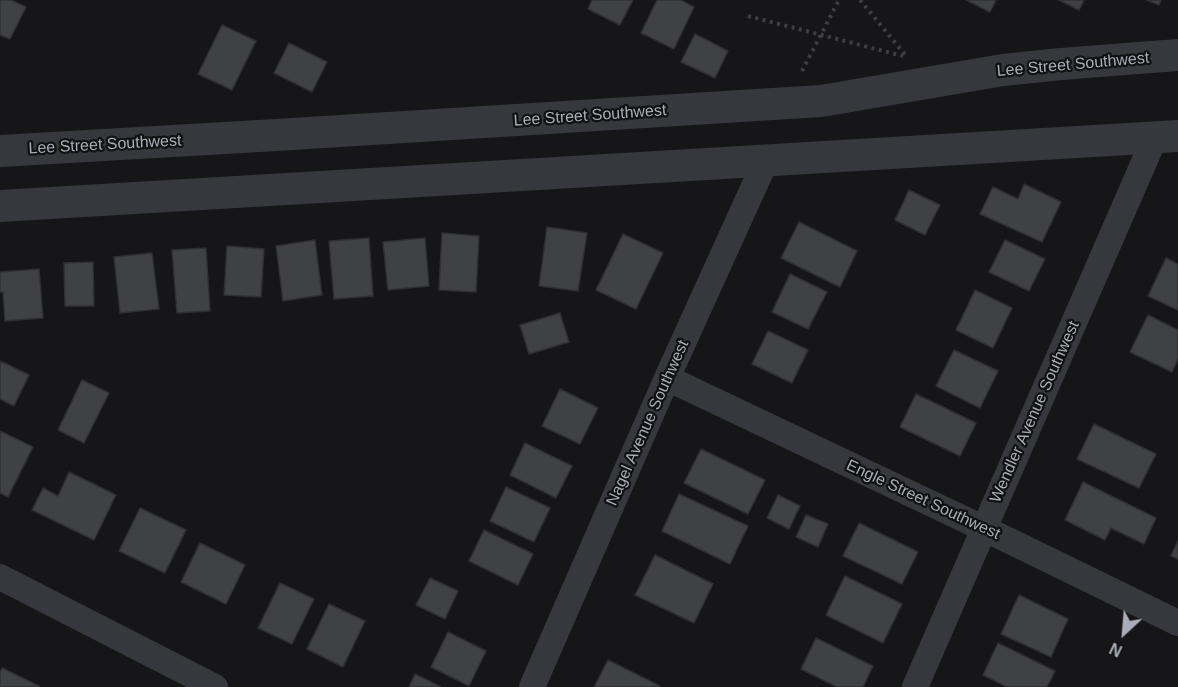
<!DOCTYPE html>
<style>
body{margin:0}
#map{position:relative;width:1178px;height:687px;overflow:hidden;background:#161618;font-family:Helvetica,sans-serif}
canvas{display:block}
.north{position:absolute;left:1094px;top:603px;width:60px;height:60px;-webkit-text-stroke:4px #111113;paint-order:stroke;rotate:206deg;font-size:16px;font-weight:700;line-height:24px;text-align:center;color:#a8adb8}
.north::after{content:'';display:block;margin:auto;width:21px;height:27px;background:#a8adb8;clip-path:polygon(50% 0,100% 100%,50% 72%,0 100%)}
</style>
<div id="map">
<canvas width="1178" height="687"></canvas>
<div class="north">N</div>
</div>
<script>
const c = document.querySelector('canvas').getContext('2d');
c.lineJoin = 'round';
function fillPath(path, color) { c.fillStyle = color; c.fill(path, 'evenodd'); }
const toPath = rows => new Path2D(rows.map(r => 'M' + r).join(''));
function stroke(path, color, width, dash) { c.strokeStyle = color; c.lineWidth = width; c.lineCap = dash ? 'butt' : 'round'; c.setLineDash(dash || []); c.stroke(path); }
function drawText(font, color, halo, rows, align = 'center') {
  c.font = font + ' Helvetica,sans-serif'; c.lineWidth = 4.5; c.setLineDash([]); c.textBaseline = 'middle'; c.strokeStyle = halo; c.fillStyle = color; for (const [text, x, y, turn = 0] of rows) {
    c.save(); c.translate(x, y); c.rotate((+turn || 0) * Math.PI / 180); c.textAlign = isNaN(turn) ? turn : align; if (halo) c.strokeText(text, 0, 0); c.fillText(text, 0, 0); c.restore();
  }
}
const building = toPath([
 [0,0,11,0,26,7,10,39,0,35,0,0],
 [592,0,633,0,620,25,588,9,592,0],
 [657,0,681,0,694,7,674,49,641,33,657,0],
 [966,0,996,0,990,12,966,0],
 [1059,0,1084,0,1079,10,1059,0],
 [1147,0,1161,0,1159,5,1147,0],
 [222,25,256,41,232,90,198,74,222,25],
 [695,34,728,51,715,78,681,62,695,34],
 [289,43,327,62,312,92,274,73,289,43],
 [1024,184,1061,202,1042,242,980,214,993,187,1018,199,1024,184],
 [909,190,940,205,925,235,895,220,909,190],
 [799,222,857,251,840,287,781,258,799,222],
 [547,227,587,233,578,291,539,286,547,227],
 [442,233,479,236,476,292,439,290,442,233],
 [623,234,663,253,636,309,596,290,623,234],
 [369,238,373,296,334,299,329,241,369,238],
 [425,238,429,286,388,290,383,242,425,238],
 [315,240,322,295,283,301,276,246,315,240],
 [1005,240,1045,259,1029,291,989,272,1005,240],
 [227,246,264,249,261,297,224,295,227,246],
 [206,248,210,311,177,313,172,250,206,248],
 [152,253,159,309,120,313,114,257,152,253],
 [1166,258,1178,264,1178,310,1148,296,1166,258],
 [93,262,94,306,65,306,64,263,93,262],
 [39,269,43,318,5,321,3,292,0,292,0,272,39,269],
 [790,274,827,292,808,329,772,312,790,274],
 [975,290,1012,308,993,348,956,330,975,290],
 [560,313,569,342,529,354,520,325,560,313],
 [1148,315,1178,330,1178,359,1172,372,1130,352,1148,315],
 [768,331,808,350,792,383,752,364,768,331],
 [954,350,998,371,980,408,936,386,954,350],
 [0,361,29,375,14,406,0,399,0,361],
 [82,380,109,393,84,443,58,430,82,380],
 [560,389,598,408,580,444,542,426,560,389],
 [916,394,976,423,960,456,900,427,916,394],
 [1094,424,1156,454,1139,488,1077,459,1094,424],
 [0,431,33,447,8,497,0,493,0,431],
 [525,443,572,466,556,498,510,475,525,443],
 [701,449,765,480,748,514,684,483,701,449],
 [69,472,116,495,94,540,32,510,43,488,58,496,69,472],
 [1083,482,1156,518,1144,544,1111,528,1105,540,1065,520,1083,482],
 [506,487,550,508,534,542,490,521,506,487],
 [679,494,748,526,730,564,662,531,679,494],
 [778,495,800,506,789,529,767,518,778,495],
 [140,508,186,530,165,573,119,551,140,508],
 [806,515,828,524,818,547,796,537,806,515],
 [859,523,918,552,902,584,843,556,859,523],
 [484,530,533,554,518,585,469,561,484,530],
 [1178,541,1178,559,1171,556,1178,541],
 [200,543,245,565,226,604,181,582,200,543],
 [655,555,713,584,694,623,635,595,655,555],
 [845,576,902,604,883,643,826,615,845,576],
 [430,578,458,591,445,619,416,605,430,578],
 [280,583,314,599,292,644,258,628,280,583],
 [1019,595,1068,619,1051,657,1001,634,1019,595],
 [329,604,365,621,343,667,307,649,329,604],
 [448,632,486,651,469,686,431,667,448,632],
 [816,638,873,666,863,687,837,687,801,669,816,638],
 [998,643,1055,671,1047,687,1007,687,983,675,998,643],
 [608,660,660,686,659,687,594,687,608,660],
 [2,668,39,686,39,687,0,687,0,673,2,668],
 [415,674,441,687,409,687,415,674]
]);
const path = toPath([
 [860,0,907,57],
 [748,16,903,56],
 [802,71,839,0]
]);
const minor = toPath([
 [667,378,1012,542,1178,623],
 [0,577,215,687],
 [532,687,667,378,766,160],
 [915,687,1155,137]
]);
const tertiary = toPath([
 [0,151,276,135,821,101,1003,70,1061,64,1178,55],
 [0,206,1178,136]
]);
const streetNames = [
 ["Lee Street Southwest",1073,65,-5],
 ["Lee Street Southwest",590,116,-4],
 ["Lee Street Southwest",105,145,-3],
 ["Wendler Avenue Southwest",1035,412,-66],
 ["Nagel Avenue Southwest",648,423,-66],
 ["Engle Street Southwest",923,500,25]
];
fillPath(building, '#404145');
stroke(building, '#303034', 1.5);
stroke(path, '#3d3f44', 4, [3, 4.5]);
stroke(minor, '#37383d', 26);
stroke(tertiary, '#37383d', 32);
drawText('16px', '#a8adb8', '#111113', streetNames);
</script>
